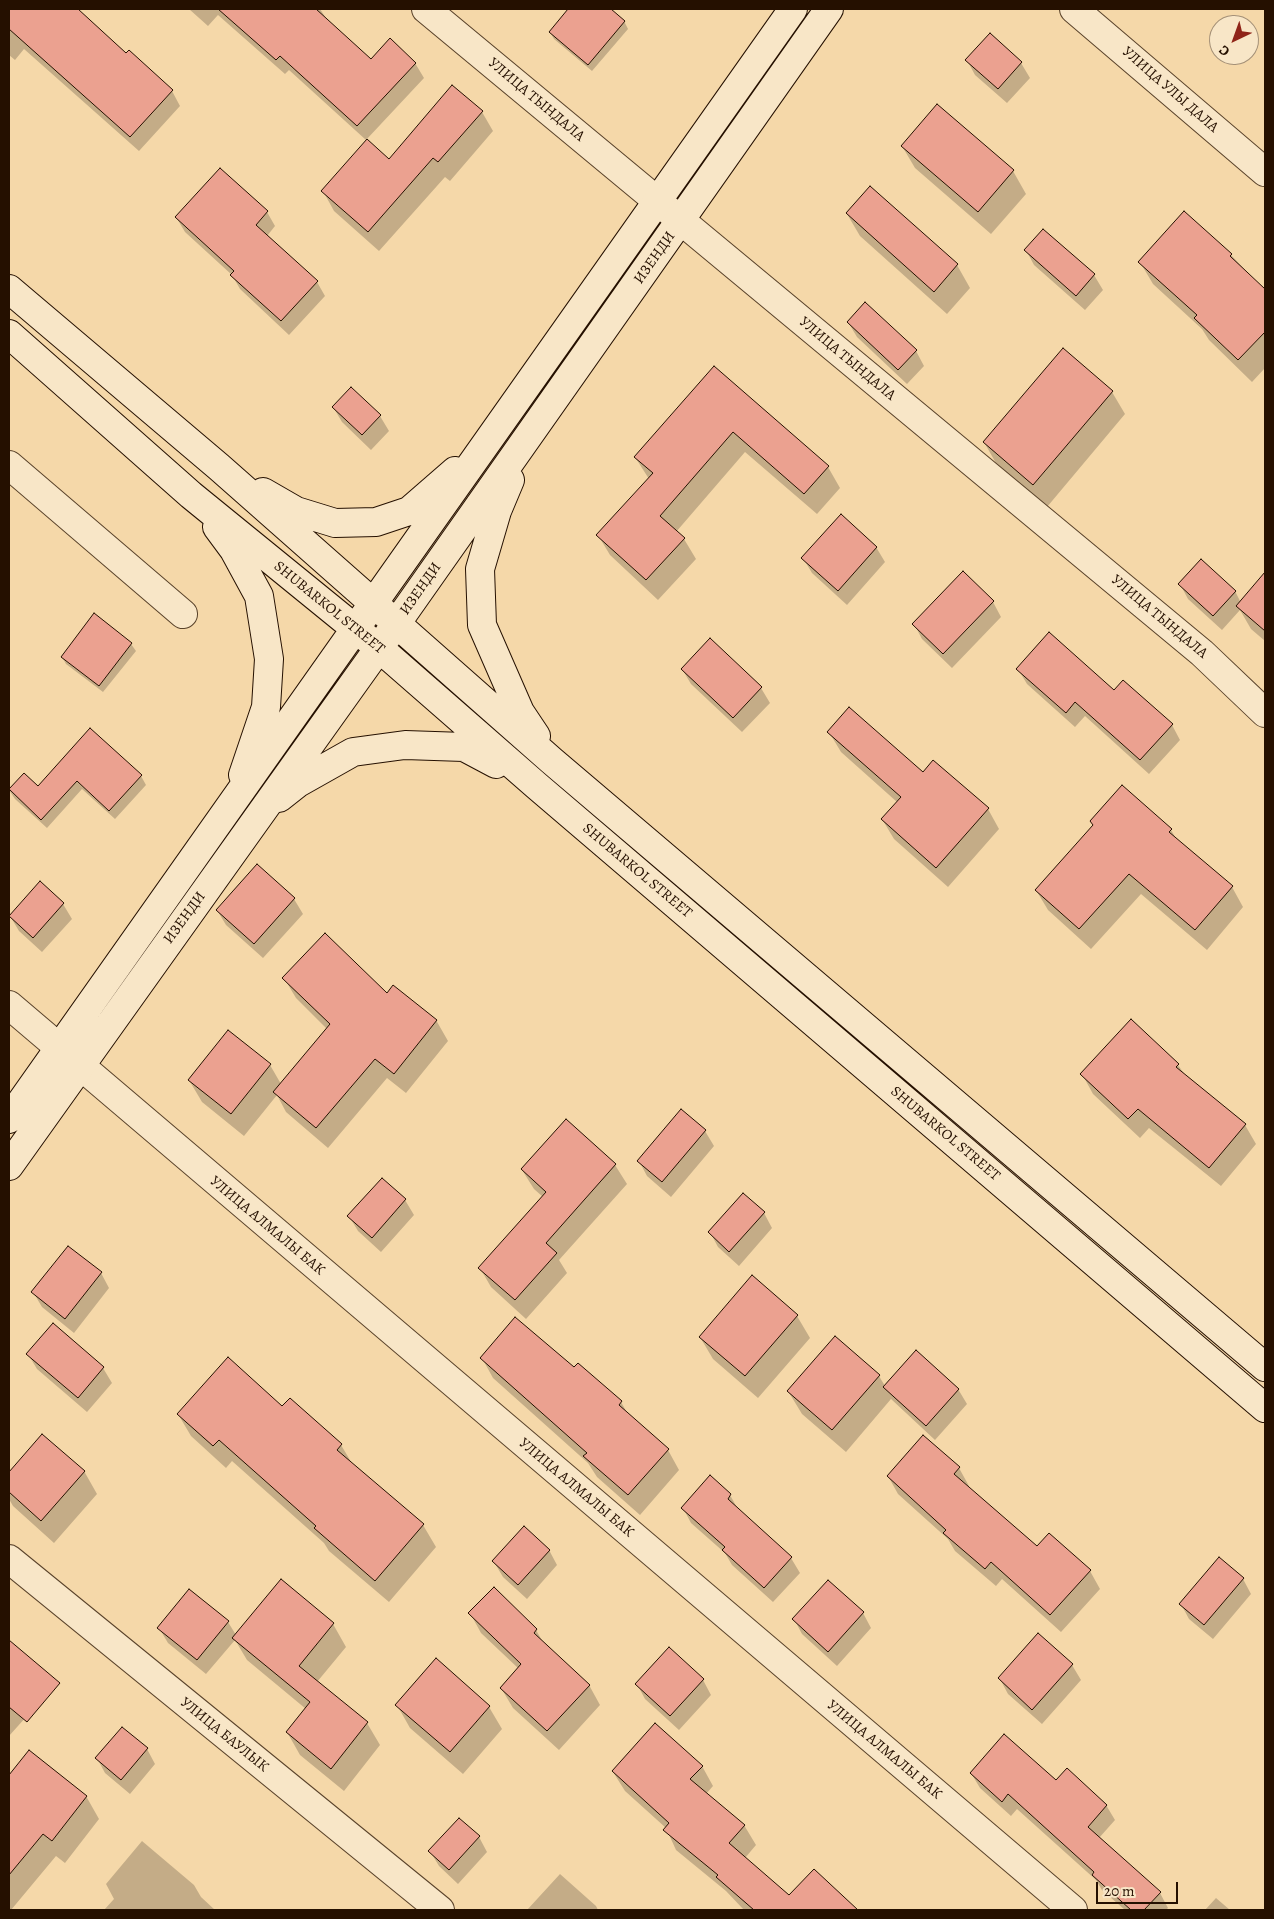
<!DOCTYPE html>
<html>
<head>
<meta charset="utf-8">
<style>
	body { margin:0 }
	#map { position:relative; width:1274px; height:1919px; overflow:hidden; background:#f5d8a9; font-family:Alegreya,serif }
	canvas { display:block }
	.frame { position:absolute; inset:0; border:10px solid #251000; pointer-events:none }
	.north { position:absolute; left:1209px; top:15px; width:50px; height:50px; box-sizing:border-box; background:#f8e6c7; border:1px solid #a49077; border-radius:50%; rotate:222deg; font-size:14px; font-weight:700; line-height:20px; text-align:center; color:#251000 }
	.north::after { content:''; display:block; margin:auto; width:18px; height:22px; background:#8f2418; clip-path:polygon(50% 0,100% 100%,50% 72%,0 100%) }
	.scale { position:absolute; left:1096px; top:1882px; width:82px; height:22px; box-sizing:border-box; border:2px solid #251000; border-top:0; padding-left:6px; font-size:15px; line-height:18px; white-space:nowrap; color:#251000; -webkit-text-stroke:4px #f8e6c7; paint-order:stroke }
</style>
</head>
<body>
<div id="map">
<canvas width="1274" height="1919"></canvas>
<div class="frame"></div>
<div class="north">С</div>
<div class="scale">20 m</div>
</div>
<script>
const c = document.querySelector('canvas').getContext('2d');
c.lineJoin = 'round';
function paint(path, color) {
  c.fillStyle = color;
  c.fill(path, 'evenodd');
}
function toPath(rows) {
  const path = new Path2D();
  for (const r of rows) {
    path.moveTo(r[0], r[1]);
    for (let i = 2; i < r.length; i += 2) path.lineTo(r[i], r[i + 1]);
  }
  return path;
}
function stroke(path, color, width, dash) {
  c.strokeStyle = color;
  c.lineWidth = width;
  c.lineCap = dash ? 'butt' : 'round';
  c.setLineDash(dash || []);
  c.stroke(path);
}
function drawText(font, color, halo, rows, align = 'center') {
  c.font = font + ' Alegreya,serif';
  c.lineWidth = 4.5;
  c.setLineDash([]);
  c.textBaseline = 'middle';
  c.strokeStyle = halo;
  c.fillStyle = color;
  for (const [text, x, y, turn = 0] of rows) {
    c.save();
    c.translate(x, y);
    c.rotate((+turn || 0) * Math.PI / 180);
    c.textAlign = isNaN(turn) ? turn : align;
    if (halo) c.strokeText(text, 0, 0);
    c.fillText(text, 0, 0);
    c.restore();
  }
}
const shadow = toPath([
	[9,9,76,9,126,55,172,91,180,106,139,151,24,49,15,60,9,55],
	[189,9,320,9,328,21,371,61,415,63,424,78,366,140,289,70,285,74,218,15,208,26],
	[570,9,609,9,624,21,628,29,592,71,554,39,550,32],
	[967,60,1021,63,1030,78,1007,103,975,75],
	[937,105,1013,171,1026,194,991,234,915,168,902,146],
	[482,112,493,131,450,181,445,177,379,251,334,211,323,191,389,160],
	[220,169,267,212,275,226,267,236,317,282,325,296,289,335,240,289,232,275,185,232,176,217],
	[871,188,957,265,970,288,947,314,860,236,847,214],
	[1026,250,1094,275,1103,290,1085,310,1034,265],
	[1231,255,1265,291,1265,368,1252,382,1209,340,1202,329,1153,284,1140,262],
	[848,322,916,351,924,366,907,384,857,337],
	[714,368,828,467,840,488,817,514,745,452,676,532,684,539,696,559,658,600,610,555,598,535,649,479,635,457],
	[351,388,380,416,389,431,371,450,342,422,333,407],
	[1112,392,1125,414,1047,507,997,465,984,442],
	[876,547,885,562,847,605,812,573,803,558],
	[1265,574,1265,641,1251,629,1240,610,1222,630,1188,599,1180,584,1235,591,1241,603],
	[993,602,1001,617,952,668,922,639,914,624],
	[131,644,136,651,103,692,66,664,62,657],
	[682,669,761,688,770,703,742,732,691,684],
	[1018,669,1114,692,1172,725,1180,740,1149,774,1085,716,1075,727,1027,684],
	[90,730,141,776,146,785,115,819,82,789,47,828,15,799,9,790,24,775,38,787],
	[829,732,923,773,988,809,999,829,948,887,894,839,882,819,897,802,841,752],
	[1171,830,1177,840,1232,887,1243,907,1207,950,1141,894,1091,949,1048,910,1036,890],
	[294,899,303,914,263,958,226,925,217,910],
	[63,904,72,919,42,952,19,931,10,916],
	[284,978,387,995,436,1020,448,1041,406,1093,387,1078,328,1148,286,1112,277,1095,244,1136,202,1102,189,1080,270,1065,281,1084,327,1029,296,998],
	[1131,1021,1178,1065,1185,1075,1245,1125,1256,1144,1221,1186,1149,1128,1140,1138,1093,1094,1082,1074],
	[681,1111,705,1131,714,1146,671,1197,647,1176,639,1161],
	[566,1121,615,1165,627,1184,559,1260,567,1273,526,1319,491,1287,480,1268,543,1197,534,1189,522,1170],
	[382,1179,405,1200,414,1215,381,1252,358,1231,349,1216],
	[764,1213,772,1228,739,1266,718,1247,710,1232],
	[101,1273,109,1288,74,1333,42,1307,33,1292],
	[797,1316,810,1338,758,1398,713,1359,700,1337],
	[53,1325,103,1368,112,1383,87,1412,37,1369,28,1354],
	[482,1358,574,1369,621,1402,629,1416,668,1450,679,1470,640,1515,597,1477,588,1463,493,1378],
	[879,1376,885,1386,958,1389,967,1404,935,1440,891,1399,846,1452,802,1414,788,1391],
	[282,1408,341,1445,353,1465,423,1525,436,1547,389,1602,329,1551,324,1543,232,1461,226,1468,191,1436,178,1414],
	[42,1435,84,1471,97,1494,54,1543,13,1506,9,1499,9,1473],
	[923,1437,959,1468,969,1486,968,1488,1037,1548,1090,1571,1100,1589,1061,1632,1002,1579,996,1586,955,1551,948,1539,898,1494,888,1476],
	[710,1477,730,1495,739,1511,791,1558,800,1573,773,1602,732,1565,725,1553,691,1523,683,1508],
	[549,1550,557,1565,527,1599,503,1577,494,1562],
	[1243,1579,1251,1594,1213,1639,1189,1619,1181,1604],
	[282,1580,333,1624,346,1647,317,1682,367,1723,380,1745,344,1791,300,1755,287,1732,306,1709,247,1660,235,1640,206,1674,168,1643,159,1628,190,1590,228,1622,236,1635],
	[470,1613,536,1630,544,1644,589,1685,600,1705,559,1750,513,1708,501,1688,519,1669,481,1633],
	[863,1613,871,1628,837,1666,802,1634,794,1619],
	[18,1649,53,1687,9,1736,9,1660],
	[1072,1665,1081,1680,1042,1724,1008,1694,1000,1679],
	[703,1680,711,1695,679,1730,645,1699,637,1684],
	[397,1705,489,1707,502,1729,463,1774,410,1728],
	[147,1749,155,1764,130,1794,105,1773,97,1758],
	[29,1751,86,1796,99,1819,65,1863,56,1856,11,1910,9,1910,9,1777],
	[702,1766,713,1786,706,1794,744,1825,756,1845,745,1858,789,1897,814,1870,856,1910,744,1910,726,1891,676,1850,666,1828,625,1791,613,1772],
	[971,1773,1056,1782,1106,1805,1115,1820,1099,1838,1160,1893,1168,1908,1166,1910,1125,1910,1102,1890,1096,1880,1017,1809,1011,1816,980,1788],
	[479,1837,487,1852,458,1884,439,1866,430,1851],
	[142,1841,194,1885,201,1897,215,1910,104,1910,114,1899,106,1884],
	[560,1874,596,1906,598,1910,527,1910],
	[1216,1898,1230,1910,1205,1910]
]);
const building = toPath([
	[9,9,78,9,126,53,129,50,173,90,130,137,9,29,9,9],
	[218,9,316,9,371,59,390,38,416,63,357,126,280,56,276,60,218,9],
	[568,9,611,9,625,21,588,65,549,32,568,9],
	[990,33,1022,62,998,89,965,60,990,33],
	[452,85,483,111,438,162,433,158,368,232,321,191,367,139,389,159,452,85],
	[937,104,1014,170,978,212,901,146,937,104],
	[220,168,268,211,256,225,318,281,281,321,230,275,234,271,175,217,220,168],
	[870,186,958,264,934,292,846,213,870,186],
	[1184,211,1232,254,1230,256,1265,289,1265,332,1238,360,1194,318,1197,315,1138,262,1184,211],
	[1043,229,1095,274,1076,296,1024,250,1043,229],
	[865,302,917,350,898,370,847,322,865,302],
	[1063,348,1113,391,1033,485,983,442,1063,348],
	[714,366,829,466,804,494,733,432,660,516,685,538,646,580,596,535,653,473,634,457,714,366],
	[351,387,381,415,362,435,332,407,351,387],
	[841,514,877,547,838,591,801,558,841,514],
	[1201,559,1236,591,1213,616,1178,584,1201,559],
	[963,571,994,601,943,654,912,624,963,571],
	[1265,572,1265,631,1236,606,1265,572],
	[94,613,132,643,99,686,61,657,94,613],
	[1049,632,1114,690,1123,680,1173,724,1140,760,1075,702,1066,713,1016,669,1049,632],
	[710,638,762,687,733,718,681,669,710,638],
	[849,707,923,772,933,760,989,808,936,868,881,819,901,797,827,732,849,707],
	[90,728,142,775,109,811,77,781,41,820,9,789,24,773,38,786,90,728],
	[1122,785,1172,829,1169,832,1233,886,1195,930,1129,874,1079,929,1035,890,1093,825,1090,821,1122,785],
	[257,864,295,898,254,944,216,910,257,864],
	[40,881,64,903,33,938,9,916,40,881],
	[325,933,387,993,393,985,437,1020,394,1074,375,1059,316,1128,273,1092,330,1024,282,978,325,933],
	[1131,1019,1179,1064,1176,1067,1246,1124,1209,1168,1138,1109,1128,1119,1080,1074,1131,1019],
	[228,1030,271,1064,231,1114,188,1080,228,1030],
	[681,1109,706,1130,662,1182,637,1161,681,1109],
	[566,1119,616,1164,546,1243,557,1253,515,1300,478,1268,546,1192,521,1169,566,1119],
	[382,1178,406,1199,372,1238,347,1216,382,1178],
	[743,1193,765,1212,729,1252,708,1232,743,1193],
	[68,1246,102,1272,65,1319,31,1292,68,1246],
	[752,1275,798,1315,745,1376,699,1337,752,1275],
	[515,1317,574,1367,578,1363,622,1401,619,1405,669,1449,628,1495,583,1456,587,1453,480,1358,515,1317],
	[53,1323,104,1367,78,1398,26,1354,53,1323],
	[835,1336,880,1375,832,1430,787,1391,835,1336],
	[916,1350,959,1389,926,1426,883,1387,916,1350],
	[228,1357,282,1406,290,1398,342,1444,337,1450,424,1524,375,1581,314,1528,316,1526,219,1440,213,1446,177,1414,228,1357],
	[42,1434,85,1471,41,1521,9,1492,9,1472,42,1434],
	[923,1435,960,1467,954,1474,1037,1546,1049,1533,1091,1570,1050,1615,991,1562,985,1569,943,1533,946,1530,887,1476,923,1435],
	[710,1475,731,1494,728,1499,792,1557,764,1588,722,1550,725,1547,681,1508,710,1475],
	[524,1526,550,1550,518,1585,492,1561,524,1526],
	[1219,1557,1244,1578,1204,1625,1179,1604,1219,1557],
	[281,1579,334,1623,299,1666,368,1722,331,1769,286,1732,310,1702,232,1638,281,1579],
	[828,1580,864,1612,828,1652,792,1619,828,1580],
	[494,1587,537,1629,534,1633,590,1685,547,1731,500,1688,521,1664,468,1613,494,1587],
	[189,1589,229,1621,197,1660,157,1628,189,1589],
	[1038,1633,1073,1664,1032,1710,998,1678,1038,1633],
	[9,1640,60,1683,27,1722,9,1707,9,1640],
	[669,1647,704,1679,670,1716,635,1684,669,1647],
	[436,1658,490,1706,450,1752,395,1705,436,1658],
	[655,1723,703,1766,690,1779,745,1825,729,1843,789,1895,814,1869,858,1910,754,1910,716,1877,718,1875,663,1830,669,1823,612,1771,655,1723],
	[122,1727,148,1748,121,1780,95,1758,122,1727],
	[1004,1734,1056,1780,1067,1768,1107,1805,1088,1827,1161,1892,1144,1910,1131,1910,1092,1875,1094,1872,1008,1794,1002,1802,970,1773,1004,1734],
	[29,1750,87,1796,52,1841,43,1834,9,1875,9,1775,29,1750],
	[459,1818,480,1836,449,1870,428,1851,459,1818]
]);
const street = toPath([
	[426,9,1202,653,1265,713],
	[1074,9,1265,172],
	[9,465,183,614],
	[9,1005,1073,1910],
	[9,1559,440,1910]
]);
const secondary = toPath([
	[9,289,219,467,552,761,1265,1367],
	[9,334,191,495,379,648,537,786,1265,1408],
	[510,480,497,511,480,569,482,625,520,712,536,736],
	[263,492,296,511,335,523,376,522,409,511,455,471],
	[217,527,234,550,259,596,269,659,266,707,243,775],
	[279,798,298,783,353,752,405,745,464,747,496,764],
	[9,1119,793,9],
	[9,1166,396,624,829,9]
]);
const streetNames = [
	["УЛИЦА УЛЫ ДАЛА",1170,90,41],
	["УЛИЦА ТЫНДАЛА",536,100,40],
	["ИЗЕНДИ",655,258,-55],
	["УЛИЦА ТЫНДАЛА",847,359,40],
	["ИЗЕНДИ",421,589,-55],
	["SHUBARKOL STREET",329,608,39],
	["УЛИЦА ТЫНДАЛА",1159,617,40],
	["SHUBARKOL STREET",637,871,40],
	["ИЗЕНДИ",185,918,-54],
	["SHUBARKOL STREET",945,1134,40],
	["УЛИЦА АЛМАЛЫ БАК",267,1226,40],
	["УЛИЦА АЛМАЛЫ БАК",576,1488,40],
	["УЛИЦА БАУЛЫК",224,1735,39],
	["УЛИЦА АЛМАЛЫ БАК",884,1750,40]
];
paint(shadow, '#0003');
paint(building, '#eba190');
stroke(building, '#251000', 1);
stroke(street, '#59422a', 30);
stroke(secondary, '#251000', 30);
stroke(street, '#f8e6c7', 28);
stroke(secondary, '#f8e6c7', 28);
drawText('15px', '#251000', '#f8e6c7', streetNames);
</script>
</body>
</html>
